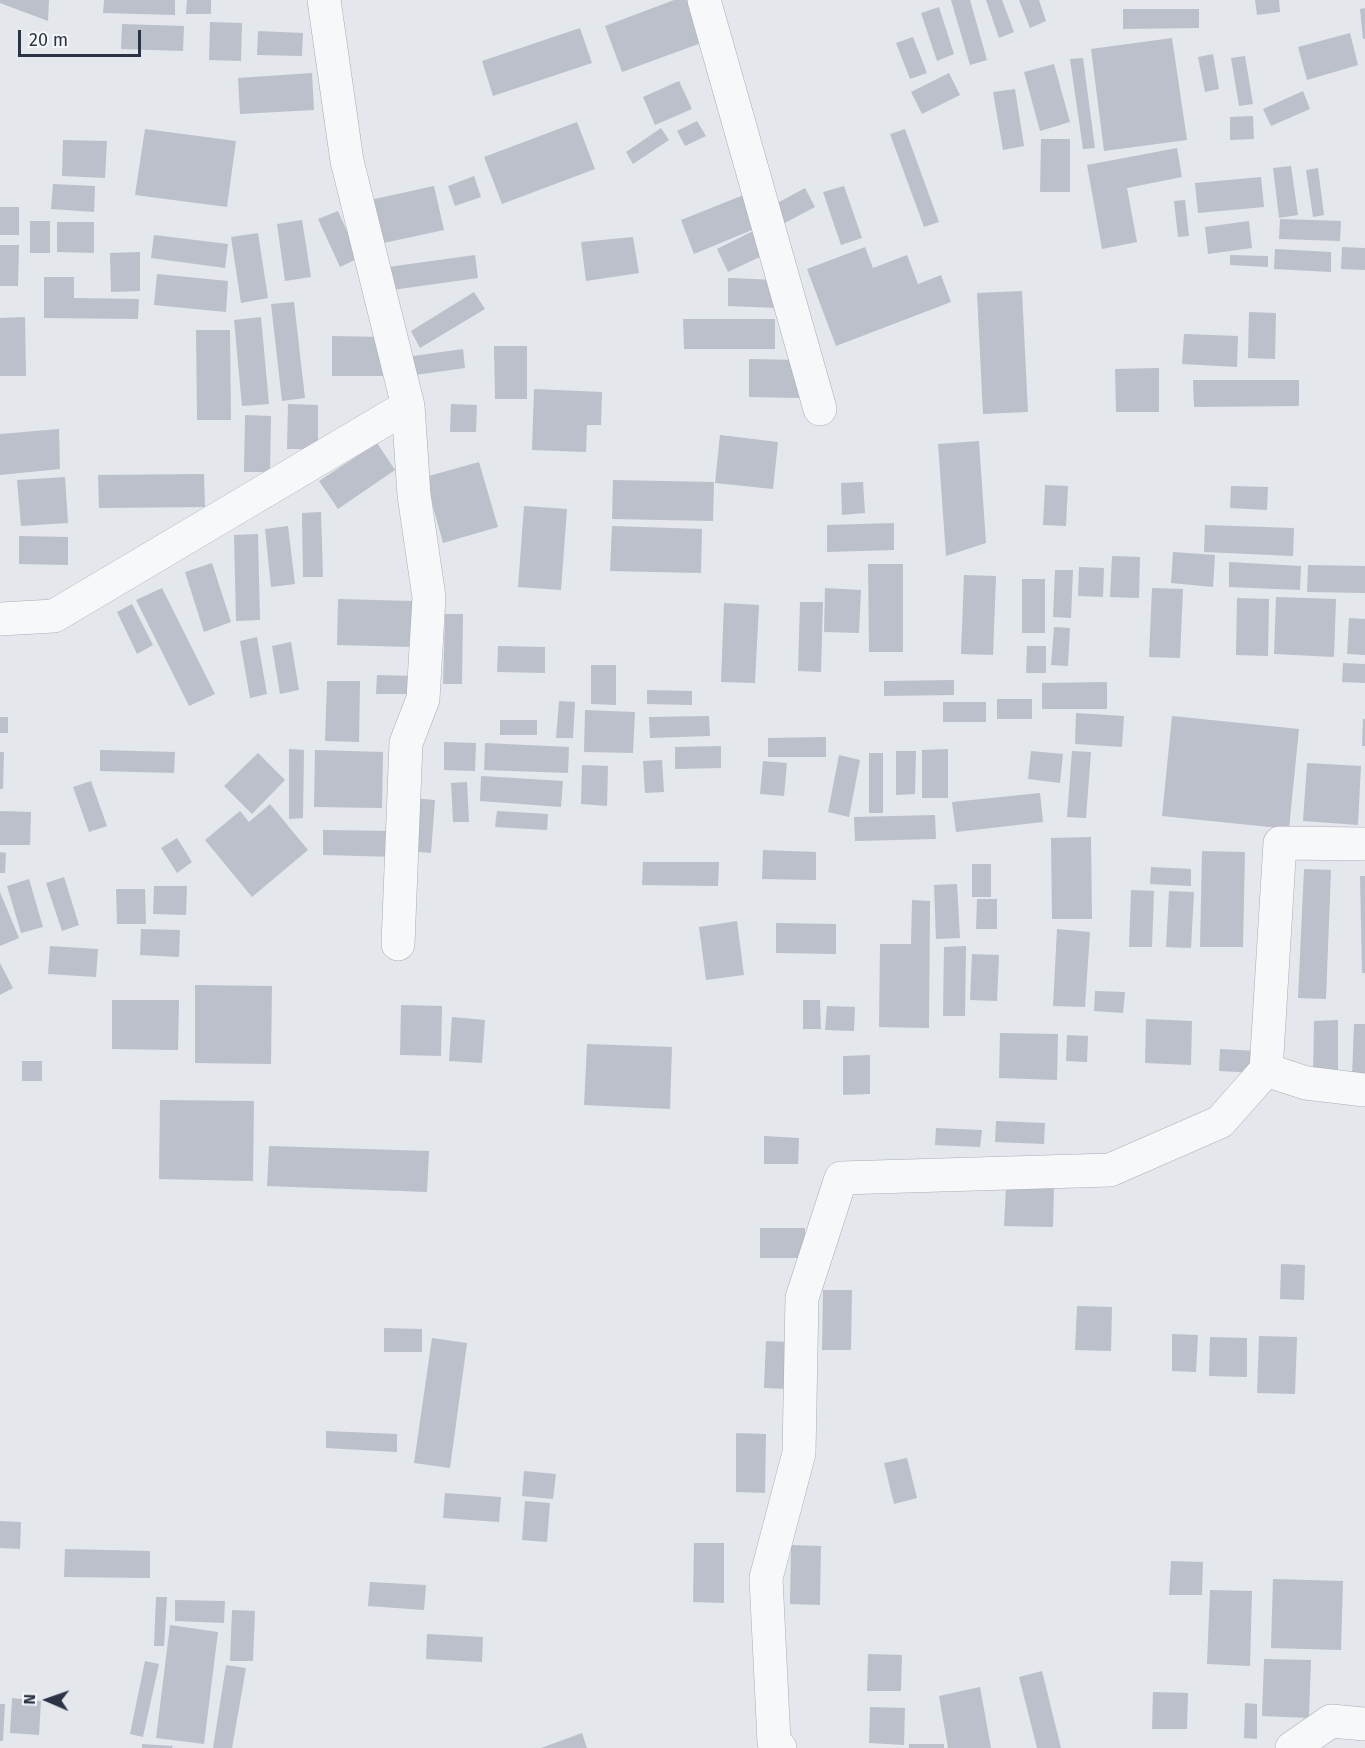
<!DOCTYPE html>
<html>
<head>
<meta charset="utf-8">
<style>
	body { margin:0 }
	#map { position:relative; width:1365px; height:1748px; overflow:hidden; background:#e4e7ec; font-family:"Fira Sans",sans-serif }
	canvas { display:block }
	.north { position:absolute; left:18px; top:1670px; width:60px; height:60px; -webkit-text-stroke:4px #f4f6f9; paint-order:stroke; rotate:272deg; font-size:16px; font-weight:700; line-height:24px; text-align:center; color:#2b3445 }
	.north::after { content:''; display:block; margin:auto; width:21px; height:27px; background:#2b3445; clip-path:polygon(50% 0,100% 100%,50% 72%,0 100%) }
	.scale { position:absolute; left:18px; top:30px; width:123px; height:27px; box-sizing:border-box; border:3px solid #2b3445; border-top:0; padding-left:8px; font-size:18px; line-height:21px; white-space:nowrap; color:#2b3445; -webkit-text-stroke:4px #f4f6f9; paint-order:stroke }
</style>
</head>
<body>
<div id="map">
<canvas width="1365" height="1748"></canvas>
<div class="north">N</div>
<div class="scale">20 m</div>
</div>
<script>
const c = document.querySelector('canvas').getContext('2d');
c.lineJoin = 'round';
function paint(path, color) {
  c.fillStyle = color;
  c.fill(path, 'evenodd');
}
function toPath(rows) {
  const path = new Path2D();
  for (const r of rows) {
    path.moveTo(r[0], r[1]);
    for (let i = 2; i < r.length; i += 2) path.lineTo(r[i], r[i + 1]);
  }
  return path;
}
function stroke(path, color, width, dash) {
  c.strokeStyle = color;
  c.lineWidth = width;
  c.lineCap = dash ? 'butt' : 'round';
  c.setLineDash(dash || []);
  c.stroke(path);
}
const building = toPath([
	[0,0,49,0,48,21,0,3],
	[104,0,175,0,175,15,103,13],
	[187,0,211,0,211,14,186,14],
	[674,0,701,0,715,38,622,72,605,26],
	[951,0,970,0,987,60,970,65],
	[986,0,1002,0,1014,32,999,38],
	[1019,0,1039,0,1046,21,1030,28],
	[1255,0,1279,0,1280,12,1257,15],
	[939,7,954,54,937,61,921,13],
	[1365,8,1365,39,1363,39,1360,9],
	[1123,9,1199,9,1199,28,1123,29],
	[210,22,242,23,241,61,209,60],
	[122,24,184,26,183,51,121,49],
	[580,28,592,63,493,96,482,61],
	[258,31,303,33,302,56,257,55],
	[1350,33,1358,65,1307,80,1298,47],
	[913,37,927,73,910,79,896,43],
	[1172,38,1187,140,1104,151,1091,49],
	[1213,54,1219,89,1205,92,1198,57],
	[1245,56,1253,104,1239,106,1231,58],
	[1083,58,1095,148,1083,149,1070,59],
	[1054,64,1070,122,1040,131,1024,72],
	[312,73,314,110,240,114,238,78],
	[949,73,960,95,922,114,911,92],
	[679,81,692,109,655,125,643,97],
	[1015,89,1024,146,1003,150,993,92],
	[1303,91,1310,109,1271,126,1263,109],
	[1253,116,1254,139,1230,140,1230,117],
	[697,121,706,136,685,146,677,131],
	[577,122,595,169,502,204,484,157],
	[661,128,669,140,633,164,626,152],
	[145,129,236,141,227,207,135,195],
	[905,129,939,222,924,227,890,134],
	[1041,139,1070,139,1070,192,1040,192],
	[63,140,107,141,105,178,62,176],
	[1177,148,1182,177,1127,188,1137,242,1102,249,1087,165],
	[1291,166,1298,215,1279,218,1273,168],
	[1318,168,1324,215,1313,217,1306,170],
	[474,176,481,197,455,206,448,186],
	[1261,177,1264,207,1198,213,1195,183],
	[53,184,95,186,94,212,51,209],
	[434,186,444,230,379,244,370,200],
	[844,186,862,238,841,245,823,192],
	[805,188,815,207,781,225,770,207],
	[746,194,759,227,694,254,681,220],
	[1185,200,1189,236,1178,237,1174,201],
	[0,207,19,207,19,235,0,235],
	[338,211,359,258,340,267,318,219],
	[1280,219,1341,221,1340,241,1279,239],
	[302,220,311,277,285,281,277,224],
	[30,221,50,221,50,253,30,253],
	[1249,221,1252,248,1208,254,1205,227],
	[57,222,94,222,94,253,57,252],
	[755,230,766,254,728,272,717,249],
	[258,233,268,298,241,303,231,237],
	[154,235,228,244,225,268,151,258],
	[633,237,639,273,586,281,581,242],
	[0,245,19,245,18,286,0,286],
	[865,247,873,268,907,255,918,284,941,275,951,302,836,346,807,269],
	[1342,247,1365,248,1365,270,1341,269],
	[1275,249,1331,252,1331,272,1274,269],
	[140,252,140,291,111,292,110,253],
	[475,255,478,278,392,290,388,267],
	[1230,255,1268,256,1268,267,1230,265],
	[157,274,228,281,226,312,154,305],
	[44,277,74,277,74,298,139,299,138,319,44,318],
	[728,278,779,280,778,308,728,306],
	[1022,291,1028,412,983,414,977,293],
	[474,292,485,309,420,348,411,331],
	[294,302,305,398,282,401,271,304],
	[1249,312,1276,313,1275,359,1248,358],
	[25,317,26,376,0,376,0,318],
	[261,317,269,404,242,406,234,320],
	[683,319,775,319,775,349,684,349],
	[196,330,230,330,231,420,197,420],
	[1184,334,1238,336,1237,367,1182,364],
	[332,336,385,337,385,376,332,376],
	[494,346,527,346,527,399,495,399],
	[463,349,465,368,415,375,413,356],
	[749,359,800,360,800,398,749,397],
	[1159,368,1159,412,1116,412,1115,369],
	[1193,380,1299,380,1299,406,1194,407],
	[534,389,602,392,601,425,587,425,586,452,532,450],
	[288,404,318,405,318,449,287,449],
	[451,404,477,405,476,432,450,432],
	[245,415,271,416,270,472,244,472],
	[59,429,60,469,0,475,0,434],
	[720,435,778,442,773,489,715,483],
	[979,441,986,543,946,556,938,444],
	[377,443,395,470,338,509,319,481],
	[479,462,498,527,443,543,425,477],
	[204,474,205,507,99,508,98,475],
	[65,477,68,523,21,526,17,480],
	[613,480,714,482,713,521,612,519],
	[863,482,865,513,842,515,841,483],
	[1045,485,1068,486,1066,526,1043,525],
	[1231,486,1268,487,1267,510,1230,508],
	[524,506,567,509,561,590,518,587],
	[321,512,323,577,303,577,302,513],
	[894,523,894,550,827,552,827,525],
	[1205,525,1294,528,1293,556,1204,552],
	[288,526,295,584,271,587,265,529],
	[612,526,702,529,701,573,610,571],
	[258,534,260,620,236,621,234,535],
	[19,536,68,537,68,565,19,564],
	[1173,552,1215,555,1213,587,1171,583],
	[1112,556,1140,557,1139,598,1110,597],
	[1229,562,1301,566,1300,590,1229,587],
	[212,563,231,622,204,632,185,572],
	[868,564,903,564,903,652,869,652],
	[1308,565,1365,566,1365,593,1307,592],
	[1079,567,1104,568,1103,597,1078,596],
	[1055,570,1073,570,1071,618,1053,617],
	[964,575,996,576,993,655,961,654],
	[1022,579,1045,579,1045,633,1022,633],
	[162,588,215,694,189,706,136,600],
	[825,588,861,590,859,633,824,632],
	[1152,588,1183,589,1180,658,1149,657],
	[1276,597,1336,599,1334,657,1274,654],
	[1237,598,1269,599,1268,656,1236,655],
	[338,599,413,601,411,647,337,645],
	[800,602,823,602,821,672,798,671],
	[724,603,759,605,755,683,721,682],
	[132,604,153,645,137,654,117,612],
	[445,614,463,614,462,684,443,684],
	[1349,618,1365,619,1365,655,1347,654],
	[1054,627,1070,628,1068,666,1051,665],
	[257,637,267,694,250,698,240,641],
	[291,642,299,690,280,694,272,646],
	[498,646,545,647,545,673,497,672],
	[1027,646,1046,646,1046,673,1026,673],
	[1343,663,1365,664,1365,683,1342,682],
	[591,665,616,665,616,705,591,704],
	[377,675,416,676,416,694,376,694],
	[954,680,954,695,884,696,884,681],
	[327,681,360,681,359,742,325,741],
	[1107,682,1107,709,1042,709,1042,683],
	[647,690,692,691,692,705,647,704],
	[997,699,1032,699,1032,719,997,719],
	[559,701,575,702,573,738,556,738],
	[943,702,986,702,986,722,943,722],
	[585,710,635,712,633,753,584,752],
	[1076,713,1124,716,1122,747,1075,744],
	[709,716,710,736,650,738,649,717],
	[1172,716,1299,729,1289,829,1162,816],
	[0,717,8,717,8,733,0,733],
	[1363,719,1365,719,1365,746,1362,746],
	[500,720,537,720,537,735,500,735],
	[826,737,826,757,768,757,768,738],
	[444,742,476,743,475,771,444,770],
	[485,743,569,747,568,773,484,770],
	[721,746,721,768,675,769,675,747],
	[289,749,304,750,303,818,289,819],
	[948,749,948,798,922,798,922,750],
	[100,750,175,752,174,773,100,771],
	[315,750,383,752,382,808,314,807],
	[896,751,916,751,915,794,896,795],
	[1031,751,1063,754,1060,783,1028,779],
	[1072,751,1091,752,1086,818,1067,817],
	[0,752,4,752,3,789,0,789],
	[258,753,285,780,252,814,224,786],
	[869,753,883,753,883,813,869,813],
	[839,755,860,760,849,817,828,812],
	[662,760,664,792,645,793,643,761],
	[763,761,787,763,784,796,760,794],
	[1307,763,1361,766,1358,825,1303,821],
	[582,765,608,766,607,806,581,804],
	[481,776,563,781,561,807,480,801],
	[91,781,107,826,89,832,73,787],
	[467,782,469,822,453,822,451,783],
	[1040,793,1043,822,956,832,952,802],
	[413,798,435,800,431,853,409,851],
	[270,804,308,850,252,897,205,840,240,811,249,822],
	[0,811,31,812,30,845,0,845],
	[497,811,548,814,547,830,495,827],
	[935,815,936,839,855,841,854,817],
	[323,830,395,831,395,857,323,855],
	[1091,837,1092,919,1052,919,1051,838],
	[177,838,192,862,177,873,161,848],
	[763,850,816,852,816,880,762,879],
	[1202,851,1245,852,1243,947,1200,947],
	[0,852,6,853,5,873,0,873],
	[643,862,719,862,718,886,642,885],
	[972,864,991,864,991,897,972,897],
	[1151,867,1191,869,1191,886,1150,884],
	[1304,869,1331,870,1326,999,1298,998],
	[1360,876,1365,876,1365,973,1362,973],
	[64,877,79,925,62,931,46,883],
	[29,879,43,927,21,933,7,886],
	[957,884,960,938,936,939,934,885],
	[154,886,187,886,186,915,153,914],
	[116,889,145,889,146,924,117,924],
	[1131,890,1154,891,1152,947,1129,947],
	[1169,891,1194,892,1191,948,1166,947],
	[0,892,19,938,0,946],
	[977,899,997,899,997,929,976,929],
	[912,900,930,901,929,1028,879,1027,880,944,911,944],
	[737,921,744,975,706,980,699,927],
	[776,923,836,924,836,954,776,953],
	[141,929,180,930,179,957,140,955],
	[1057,929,1090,932,1085,1007,1053,1006],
	[50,946,98,949,96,977,48,974],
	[966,946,965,1016,943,1016,944,947],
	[972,954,999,955,997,1001,970,1000],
	[0,963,13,988,0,995],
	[195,985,272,986,271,1064,195,1063],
	[1095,991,1125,992,1123,1013,1094,1011],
	[112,1000,179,1000,178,1050,112,1049],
	[803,1000,820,1000,821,1029,803,1029],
	[401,1005,442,1006,441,1056,400,1055],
	[827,1006,855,1007,854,1031,825,1030],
	[452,1017,485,1020,482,1063,449,1061],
	[1146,1019,1192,1021,1191,1065,1145,1063],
	[1338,1020,1338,1080,1313,1080,1314,1021],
	[1354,1024,1365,1024,1365,1077,1352,1077],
	[1000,1033,1058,1034,1057,1080,999,1078],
	[1067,1035,1088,1036,1087,1062,1066,1061],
	[587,1044,672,1047,670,1109,584,1105],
	[1220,1049,1258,1051,1257,1073,1219,1071],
	[870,1055,870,1094,843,1095,843,1056],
	[22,1061,42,1061,42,1081,22,1081],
	[160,1100,254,1101,253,1181,159,1179],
	[996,1121,1045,1123,1044,1144,995,1142],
	[936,1128,982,1130,980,1147,935,1145],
	[764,1136,799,1138,798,1164,764,1164],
	[269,1146,429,1151,427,1192,267,1186],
	[1006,1186,1054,1187,1053,1227,1004,1226],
	[760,1228,805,1228,805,1258,760,1258],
	[1281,1264,1305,1265,1304,1300,1280,1299],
	[823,1290,852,1290,851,1350,822,1350],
	[1077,1306,1112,1307,1111,1351,1075,1350],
	[384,1328,422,1329,422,1352,384,1352],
	[1172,1334,1198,1335,1196,1372,1172,1371],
	[1259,1336,1297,1337,1295,1394,1257,1393],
	[1210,1337,1247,1338,1247,1377,1209,1376],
	[432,1338,467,1343,450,1468,414,1463],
	[766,1341,789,1342,788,1389,764,1388],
	[326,1431,397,1434,397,1452,326,1448],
	[736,1433,766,1434,765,1493,736,1492],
	[907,1458,917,1498,894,1504,884,1463],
	[524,1471,556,1474,553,1499,522,1496],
	[445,1493,501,1497,499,1522,443,1518],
	[525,1501,550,1503,547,1542,522,1540],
	[0,1521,21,1522,20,1549,0,1548],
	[694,1543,724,1543,724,1603,693,1602],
	[791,1545,821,1546,820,1605,790,1604],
	[65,1549,150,1551,150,1578,64,1577],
	[1171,1561,1203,1562,1202,1595,1169,1595],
	[1273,1579,1343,1581,1341,1650,1271,1648],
	[370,1582,426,1585,424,1610,368,1606],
	[1210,1590,1252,1591,1250,1666,1207,1664],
	[156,1597,167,1597,164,1646,154,1646],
	[175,1600,225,1601,224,1623,175,1621],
	[232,1610,255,1611,253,1661,230,1661],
	[170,1625,218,1632,204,1744,156,1738],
	[427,1634,483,1637,482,1662,426,1659],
	[868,1654,902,1655,901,1691,867,1691],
	[1264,1659,1311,1660,1309,1718,1262,1716],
	[145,1661,159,1664,143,1737,130,1734],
	[226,1665,246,1668,232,1748,213,1748],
	[1042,1671,1061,1748,1037,1748,1019,1677],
	[980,1687,991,1748,948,1748,939,1696],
	[1153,1692,1188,1693,1187,1729,1152,1729],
	[12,1698,41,1701,39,1735,10,1733],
	[1245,1703,1257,1704,1257,1739,1244,1738],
	[0,1704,5,1704,3,1741,0,1741],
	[870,1707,905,1708,904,1745,869,1743],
	[582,1733,587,1748,541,1748],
	[142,1744,173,1746,172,1748,142,1748],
	[909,1744,944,1744,944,1748,909,1748]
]);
const minor = toPath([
	[324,0,347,161,408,406,414,495,429,597,423,699,406,743,398,944],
	[704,0,820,409],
	[0,619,54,616,408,406],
	[1266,1070,1306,1083,1365,1090],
	[780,1748,774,1742,766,1578,799,1453,802,1298,841,1178,1110,1170,1220,1122,1266,1070,1280,843,1365,844],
	[1292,1748,1331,1721,1365,1724]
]);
paint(building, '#bbc0ca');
stroke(minor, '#a9aeb7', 34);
stroke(minor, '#f7f8fa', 33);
</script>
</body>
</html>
